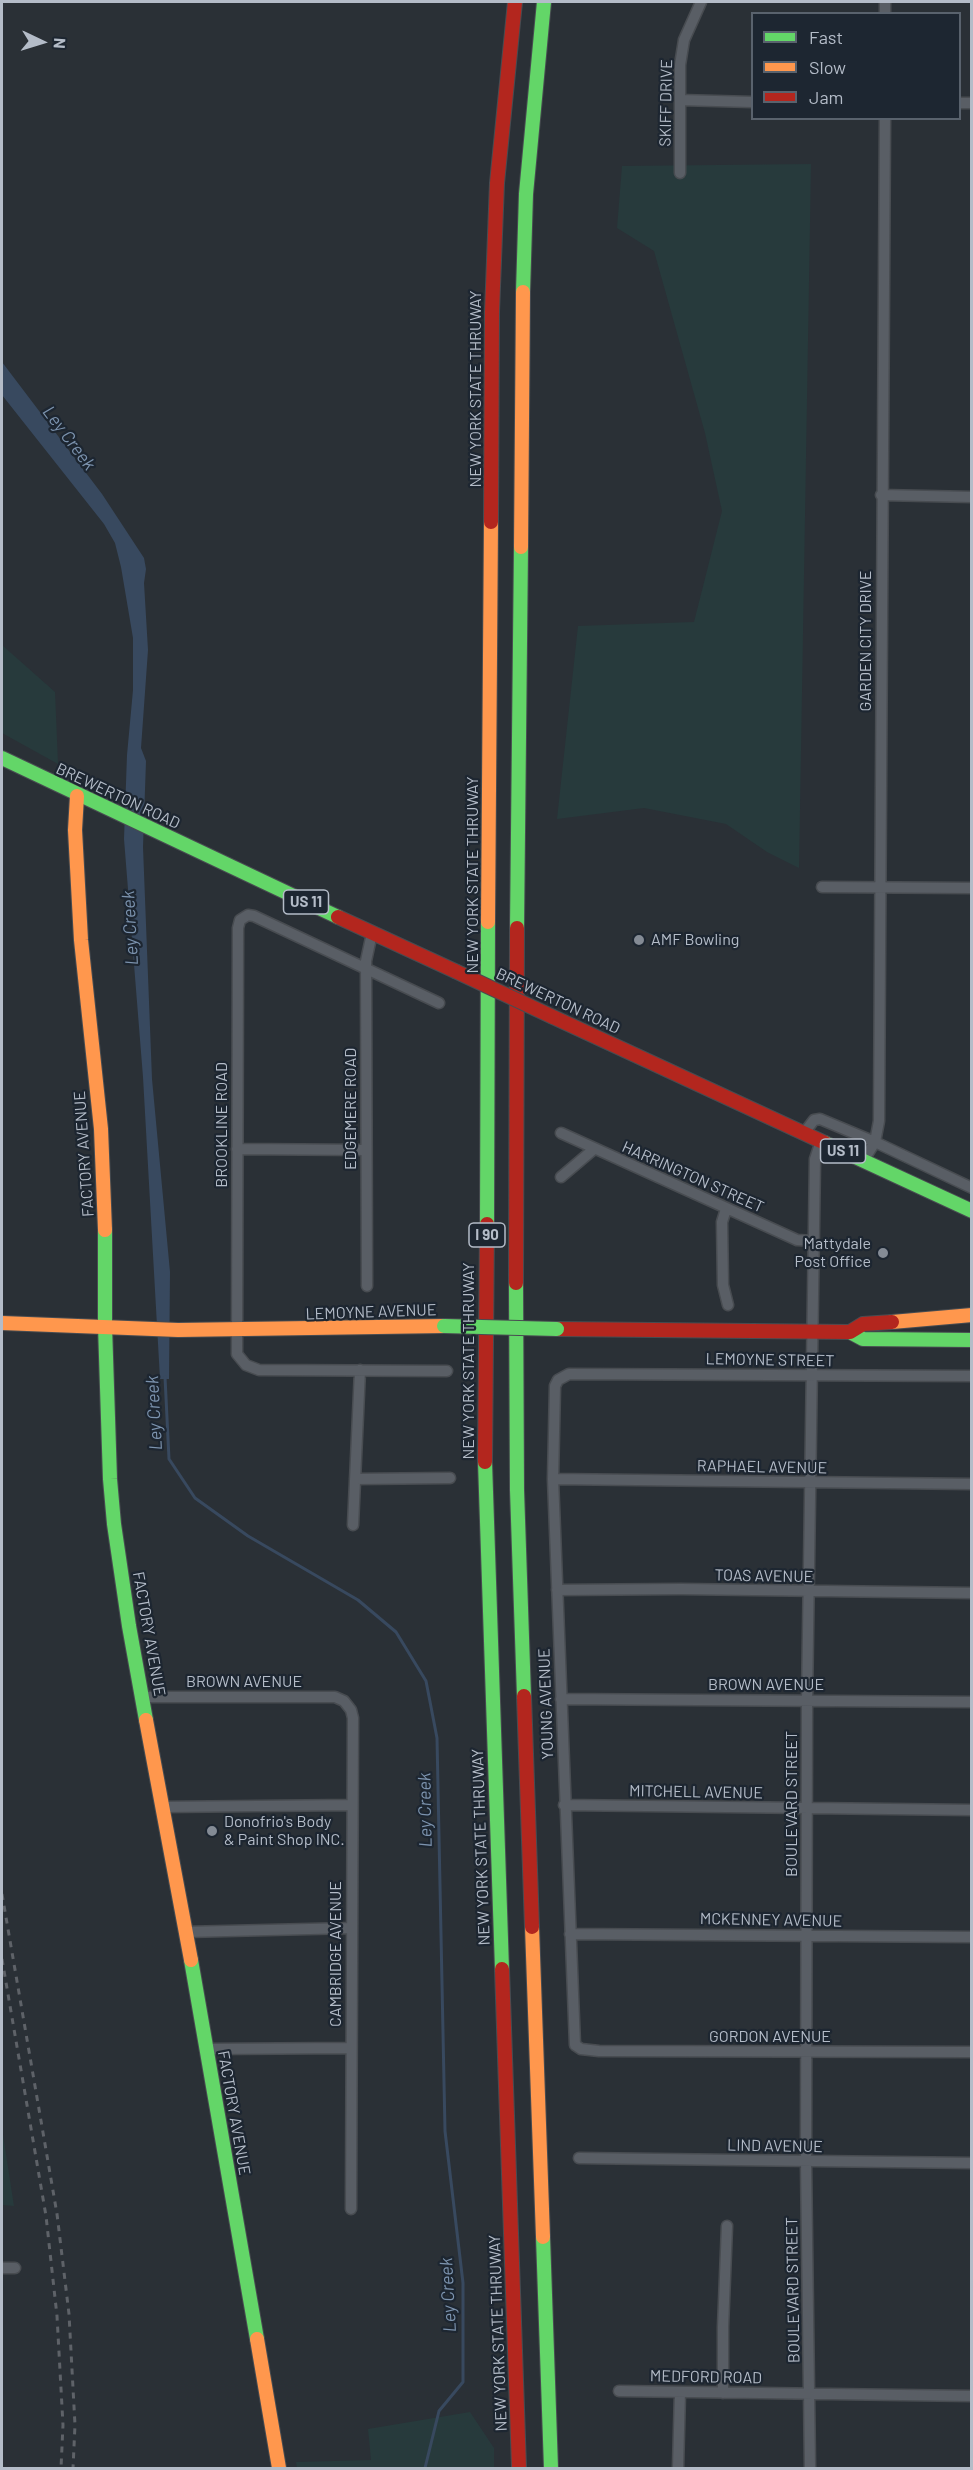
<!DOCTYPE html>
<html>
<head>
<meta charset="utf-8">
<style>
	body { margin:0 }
	#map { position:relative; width:973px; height:2470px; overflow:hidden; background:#2a3036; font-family:Barlow,sans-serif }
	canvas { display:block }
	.frame { position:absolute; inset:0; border:3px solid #b4bcc8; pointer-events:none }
	.legend { position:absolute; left:751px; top:12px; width:210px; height:108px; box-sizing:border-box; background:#1d2631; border:2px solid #59626d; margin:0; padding:8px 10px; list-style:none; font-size:18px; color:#b4bcc8 }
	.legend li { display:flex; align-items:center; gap:12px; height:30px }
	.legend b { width:30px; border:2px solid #59626d }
	.north { position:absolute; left:12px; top:12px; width:60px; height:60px; -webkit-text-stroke:4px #1d2631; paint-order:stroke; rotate:94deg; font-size:16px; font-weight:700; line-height:24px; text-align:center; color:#b4bcc8 }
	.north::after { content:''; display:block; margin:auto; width:21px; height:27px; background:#b4bcc8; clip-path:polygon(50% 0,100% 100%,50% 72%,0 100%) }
</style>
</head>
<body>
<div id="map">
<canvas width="973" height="2470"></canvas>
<div class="frame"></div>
<ul class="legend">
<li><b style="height:8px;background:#63d668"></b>Fast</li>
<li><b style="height:8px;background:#ff974d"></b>Slow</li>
<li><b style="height:8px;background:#b3261e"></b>Jam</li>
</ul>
<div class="north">N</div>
</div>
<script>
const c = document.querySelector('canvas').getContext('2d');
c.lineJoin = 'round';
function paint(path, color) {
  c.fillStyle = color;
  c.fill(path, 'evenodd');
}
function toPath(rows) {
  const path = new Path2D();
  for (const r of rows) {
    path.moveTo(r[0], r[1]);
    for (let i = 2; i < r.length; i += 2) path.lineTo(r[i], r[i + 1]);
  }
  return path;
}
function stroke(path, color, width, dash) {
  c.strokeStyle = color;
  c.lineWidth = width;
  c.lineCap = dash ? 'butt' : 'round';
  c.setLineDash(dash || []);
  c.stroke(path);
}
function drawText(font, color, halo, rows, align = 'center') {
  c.font = font + ' Barlow,sans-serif';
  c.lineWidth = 4.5;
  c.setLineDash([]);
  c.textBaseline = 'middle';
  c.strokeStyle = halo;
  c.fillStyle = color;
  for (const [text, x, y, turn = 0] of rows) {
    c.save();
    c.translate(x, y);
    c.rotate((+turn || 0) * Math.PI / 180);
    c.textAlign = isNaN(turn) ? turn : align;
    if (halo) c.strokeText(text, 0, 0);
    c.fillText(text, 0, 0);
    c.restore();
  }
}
const green = toPath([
	[811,164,799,868,767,852,726,824,644,808,557,819,578,626,694,622,722,511,705,433,654,251,617,228,622,166],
	[2,645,55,692,58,764,2,733],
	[2,2128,14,2206,2,2205],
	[470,2412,494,2448,494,2468,297,2468,296,2462,371,2460,368,2429]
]);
const water = toPath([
	[2,362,102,494,144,558,146,569,144,583,148,650,141,748,146,761,143,847,152,1079,170,1272,169,1379,160,1379,143,1077,124,839,127,755,133,690,133,638,121,567,115,543,104,524,2,395]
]);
const stream = toPath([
	[165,1377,169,1459,195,1498,248,1536,358,1600,396,1632,426,1681,437,1738,445,2131,463,2283,463,2382,439,2411,425,2468]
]);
const street = toPath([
	[885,2,885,14],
	[680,100,752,102],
	[960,103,972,103],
	[680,173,680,65,684,40,701,2],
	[881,495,972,497],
	[822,887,972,888],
	[439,1003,254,916,248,915,240,920,238,928,237,1354,246,1365,259,1370,447,1371],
	[561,1133,797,1240,814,1241],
	[804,1133,814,1120,820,1119,875,1142,972,1188],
	[237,1149,366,1150],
	[863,1161,875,1142,879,1121,885,118],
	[561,1177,594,1149],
	[726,1209,722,1222,723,1285,728,1305],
	[367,1286,366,961,372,933],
	[972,1376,569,1374,558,1380,555,1386,553,1479,575,2045,581,2049,599,2051,972,2052],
	[355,1479,450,1478],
	[553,1479,972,1484],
	[353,1525,360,1370],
	[557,1590,681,1589,972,1593],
	[142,1697,335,1697,344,1701,351,1710,353,1718,351,2209],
	[561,1699,972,1702],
	[564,1805,972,1810],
	[162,1807,352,1805],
	[185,1932,351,1928],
	[570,1934,972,1937],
	[207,2049,351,2048],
	[579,2158,972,2163],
	[2,2268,15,2268],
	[619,2391,972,2396],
	[723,2393,723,2327,727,2226],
	[678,2468,680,2392],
	[810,2468,806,2162,807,1701,815,1159,821,1141]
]);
const fast = toPath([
	[523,292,526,194,544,2],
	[2,758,338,917],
	[517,928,521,547],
	[825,1143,972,1211],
	[487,1224,488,922],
	[105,1230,105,1326,110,1479,114,1524,129,1626,146,1720],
	[516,1283,517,1490,524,1696],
	[850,1332,863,1339,972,1340],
	[485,1462,502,1969],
	[191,1960,257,2339],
	[543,2237,551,2468]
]);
const slow = toPath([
	[521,547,523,292],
	[77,796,75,830,81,940,101,1129,105,1230],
	[488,922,491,522],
	[892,1322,972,1315],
	[2,1323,178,1330,444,1326],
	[146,1720,191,1960],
	[532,1927,543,2237],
	[257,2339,279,2468]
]);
const jam = toPath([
	[491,522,492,312,497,183,515,2],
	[338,917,455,971],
	[553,1017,825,1143],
	[516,1283,517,928],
	[557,1329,850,1332,863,1324,892,1322],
	[485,1462,487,1224],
	[524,1696,532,1927],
	[502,1969,519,2468]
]);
const rail = toPath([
	[2,1894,57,2214,69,2314,75,2425,73,2468],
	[2,1959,46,2216,57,2316,63,2425,61,2468]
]);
const fastBridge = toPath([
	[444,1326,557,1329]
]);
const jamBridge = toPath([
	[455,971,553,1017]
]);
const markers = [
	[639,940,6,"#848b95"],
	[883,1253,6,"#848b95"],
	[212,1831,6,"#848b95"]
];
const shields = [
	[306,902,45],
	[843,1151,45],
	[487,1235,36]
];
const shieldNames = [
	["US 11",306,902],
	["US 11",843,1151],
	["I 90",487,1235]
];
const streetNames = [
	["SKIFF DRIVE",666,103,-89],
	["NEW YORK STATE THRUWAY",476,389,-90],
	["GARDEN CITY DRIVE",866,641,-90],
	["BREWERTON ROAD",118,796,25],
	["NEW YORK STATE THRUWAY",473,875,-90],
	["BREWERTON ROAD",558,1001,25],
	["EDGEMERE ROAD",351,1109,-90],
	["BROOKLINE ROAD",222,1125,-90],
	["FACTORY AVENUE",84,1154,-94],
	["HARRINGTON STREET",693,1177,24],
	["LEMOYNE AVENUE",371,1312,-2],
	["LEMOYNE STREET",770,1360,1],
	["NEW YORK STATE THRUWAY",469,1361,-90],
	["RAPHAEL AVENUE",762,1467,1],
	["TOAS AVENUE",764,1576,1],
	["FACTORY AVENUE",149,1634,80],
	["BROWN AVENUE",244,1682],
	["BROWN AVENUE",766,1685],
	["YOUNG AVENUE",546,1704,-92],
	["MITCHELL AVENUE",696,1792,1],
	["BOULEVARD STREET",792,1804,-90],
	["NEW YORK STATE THRUWAY",481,1847,-92],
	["MCKENNEY AVENUE",771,1920,1],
	["CAMBRIDGE AVENUE",336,1954,-90],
	["GORDON AVENUE",770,2037],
	["FACTORY AVENUE",234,2113,80],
	["LIND AVENUE",775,2146,1],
	["BOULEVARD STREET",793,2290,-91],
	["NEW YORK STATE THRUWAY",498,2333,-92],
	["MEDFORD ROAD",706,2377,1]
];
const poiNames = [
	["AMF Bowling",651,940],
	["Mattydale",871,1244,"right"],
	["Post Office",871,1262,"right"],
	["Donofrio's Body",224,1822],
	["& Paint Shop INC.",224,1840]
];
const waterNames = [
	["Ley Creek",69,438,53],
	["Ley Creek",130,928,-93],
	["Ley Creek",154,1413,-93],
	["Ley Creek",425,1810,-91],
	["Ley Creek",448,2295,-93]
];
paint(green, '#273a3c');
paint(water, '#38495f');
stroke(stream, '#38495f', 3);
stroke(street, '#484c51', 13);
stroke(fast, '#484c51', 16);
stroke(slow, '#484c51', 16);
stroke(jam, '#484c51', 16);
stroke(street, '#595e65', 10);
stroke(fast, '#63d668', 14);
stroke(slow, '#ff974d', 14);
stroke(jam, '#b3261e', 14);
stroke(rail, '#5e6268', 3, [6, 6]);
stroke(fastBridge, '#484c51', 16, []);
stroke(jamBridge, '#484c51', 16, []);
stroke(fastBridge, '#63d668', 14);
stroke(jamBridge, '#b3261e', 14);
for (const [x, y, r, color] of markers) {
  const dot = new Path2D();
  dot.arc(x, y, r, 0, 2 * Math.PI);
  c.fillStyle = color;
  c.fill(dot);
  stroke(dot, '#1d2631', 2);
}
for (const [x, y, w] of shields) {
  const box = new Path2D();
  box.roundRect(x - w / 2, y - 12, w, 24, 4.5);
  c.fillStyle = '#1d2631';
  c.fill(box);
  stroke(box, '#b4bcc8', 1.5);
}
drawText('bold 15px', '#b4bcc8', null, shieldNames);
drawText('16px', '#b4bcc8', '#1d2631', streetNames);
drawText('16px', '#b4bcc8', '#1d2631', poiNames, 'left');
drawText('italic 18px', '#7c93ae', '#1d2631', waterNames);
</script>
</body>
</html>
